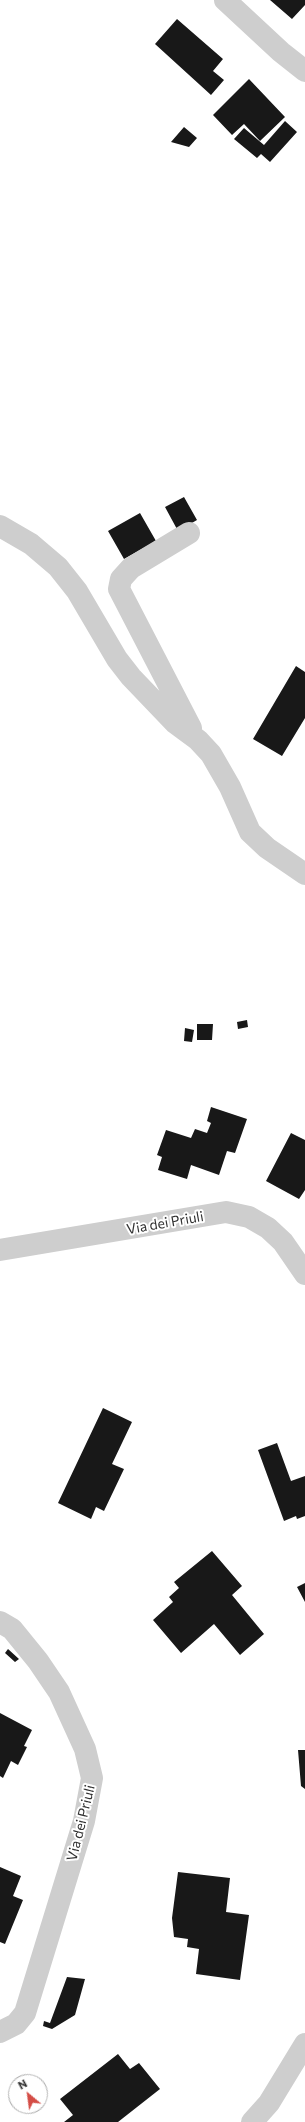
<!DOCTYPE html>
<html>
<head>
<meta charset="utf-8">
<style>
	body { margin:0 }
	#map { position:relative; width:305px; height:2122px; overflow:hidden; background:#fff; font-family:Commissioner,sans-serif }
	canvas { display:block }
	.north { position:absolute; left:8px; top:2074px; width:40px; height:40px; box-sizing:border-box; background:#fff; border:1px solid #adadad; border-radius:50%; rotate:331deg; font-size:11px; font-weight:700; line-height:16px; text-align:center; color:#313131 }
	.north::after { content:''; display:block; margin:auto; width:14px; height:18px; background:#d44d46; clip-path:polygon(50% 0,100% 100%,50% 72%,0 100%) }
</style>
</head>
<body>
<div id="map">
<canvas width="305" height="2122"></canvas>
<div class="north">N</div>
</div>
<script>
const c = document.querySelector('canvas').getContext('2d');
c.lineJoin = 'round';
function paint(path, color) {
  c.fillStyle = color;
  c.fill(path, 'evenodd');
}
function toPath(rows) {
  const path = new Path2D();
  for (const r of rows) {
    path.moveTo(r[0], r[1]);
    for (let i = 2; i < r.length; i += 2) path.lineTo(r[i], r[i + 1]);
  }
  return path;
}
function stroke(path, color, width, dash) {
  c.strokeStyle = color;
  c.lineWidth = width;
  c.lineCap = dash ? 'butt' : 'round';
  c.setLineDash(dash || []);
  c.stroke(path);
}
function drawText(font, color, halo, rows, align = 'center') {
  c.font = font + ' Commissioner,sans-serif';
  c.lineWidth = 4;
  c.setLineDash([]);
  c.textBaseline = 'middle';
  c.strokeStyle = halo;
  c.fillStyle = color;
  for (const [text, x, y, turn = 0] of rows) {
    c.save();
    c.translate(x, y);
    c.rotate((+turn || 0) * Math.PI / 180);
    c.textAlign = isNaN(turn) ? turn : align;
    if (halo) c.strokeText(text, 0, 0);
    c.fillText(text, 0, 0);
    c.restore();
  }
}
const building = toPath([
	[270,0,305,0,305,5,292,19],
	[177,19,223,59,213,71,224,80,211,95,155,44],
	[249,79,285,117,260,141,244,124,232,135,213,115],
	[285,121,297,132,270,162,261,154,257,158,234,139,244,128,264,145],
	[184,127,197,138,189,147,171,142],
	[184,497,197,520,178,531,165,507],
	[140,513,156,541,124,559,108,531],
	[296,666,305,672,305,718,282,756,253,739],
	[247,1020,248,1027,238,1029,237,1022],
	[197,1024,213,1024,212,1040,197,1040],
	[185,1028,194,1030,192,1042,184,1041],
	[211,1107,247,1119,235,1153,227,1151,219,1175,191,1165,187,1179,158,1170,162,1157,157,1155,166,1130,191,1138,195,1129,207,1133,211,1123,207,1121],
	[291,1133,305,1140,305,1190,299,1199,266,1181],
	[103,1408,132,1422,112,1464,124,1469,104,1511,96,1507,91,1519,58,1503],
	[277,1443,291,1481,305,1476,305,1516,297,1519,296,1516,284,1521,258,1450],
	[212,1551,242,1586,232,1595,264,1634,240,1655,214,1624,181,1653,153,1620,173,1602,169,1597,179,1588,174,1582],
	[305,1583,305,1602,297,1587],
	[8,1649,19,1659,15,1662,5,1653],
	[0,1713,32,1730,24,1746,27,1747,18,1765,11,1761,3,1778,0,1776],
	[298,1750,305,1750,305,1789,301,1786],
	[0,1867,21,1876,13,1896,23,1900,5,1944,0,1942],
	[178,1872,230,1878,226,1912,249,1915,240,1980,196,1974,199,1949,187,1947,188,1939,174,1937,172,1918],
	[67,1977,85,1979,75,2015,52,2029,43,2026,44,2021,50,2023],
	[118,2054,130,2069,139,2063,160,2089,118,2122,64,2122,73,2115,60,2099]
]);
const minor = toPath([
	[225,0,281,52,305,71],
	[0,526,31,544,58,567,77,591,117,659,131,677,175,723,198,740,211,754,230,787,250,832,267,848,305,874],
	[189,533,131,568,121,579,119,589,191,728],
	[0,1250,226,1212,249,1217,268,1228,283,1242,305,1274],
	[0,1622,12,1629,38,1661,59,1692,85,1749,92,1778,84,1821,25,2013,16,2024,0,2032],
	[252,2122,269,2103,305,2044]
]);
const streetNames = [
	["Via dei Priuli",165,1223,-10],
	["Via dei Priuli",81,1823,-76]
];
paint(building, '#181818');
stroke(minor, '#cecece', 22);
drawText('14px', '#313131', '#fff', streetNames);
</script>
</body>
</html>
